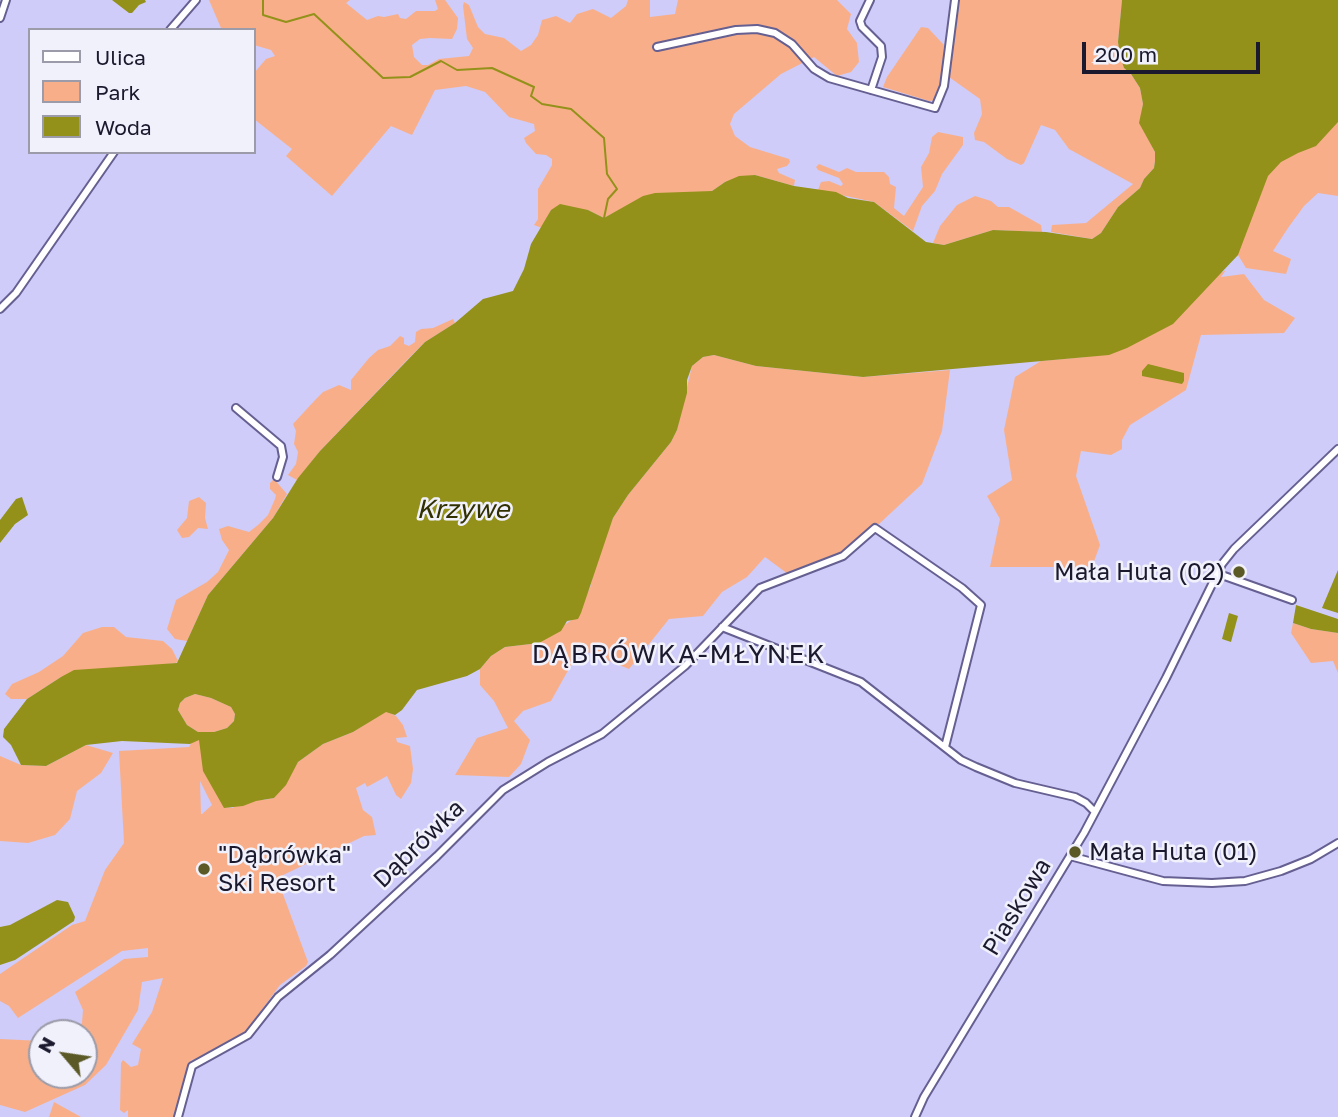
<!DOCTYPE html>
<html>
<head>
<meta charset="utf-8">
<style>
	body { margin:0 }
	#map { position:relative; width:1338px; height:1117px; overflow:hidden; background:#cfccf9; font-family:"Golos Text",sans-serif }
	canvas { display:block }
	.legend { position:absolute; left:28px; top:28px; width:228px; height:126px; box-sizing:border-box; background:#f1f1fc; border:2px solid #9b9ba9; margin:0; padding:9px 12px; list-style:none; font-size:21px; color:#1b192d }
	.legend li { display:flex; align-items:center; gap:14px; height:35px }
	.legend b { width:35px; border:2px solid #9b9ba9 }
	.north { position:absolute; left:28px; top:1019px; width:70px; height:70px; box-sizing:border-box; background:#f1f1fc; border:2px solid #9b9ba9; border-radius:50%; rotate:299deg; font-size:19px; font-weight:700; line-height:28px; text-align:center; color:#1b192d }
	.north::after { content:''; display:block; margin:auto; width:24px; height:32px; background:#5b5a27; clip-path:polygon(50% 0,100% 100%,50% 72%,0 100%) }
	.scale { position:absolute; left:1082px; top:42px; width:178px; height:32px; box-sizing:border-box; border:4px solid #1b192d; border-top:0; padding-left:9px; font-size:21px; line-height:24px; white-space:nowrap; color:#1b192d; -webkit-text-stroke:5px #f1f1fc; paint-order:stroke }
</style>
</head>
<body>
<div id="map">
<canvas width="1338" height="1117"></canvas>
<ul class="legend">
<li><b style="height:9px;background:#fff"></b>Ulica</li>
<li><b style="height:19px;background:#f8af89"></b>Park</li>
<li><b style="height:19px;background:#93911a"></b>Woda</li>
</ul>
<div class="north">N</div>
<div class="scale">200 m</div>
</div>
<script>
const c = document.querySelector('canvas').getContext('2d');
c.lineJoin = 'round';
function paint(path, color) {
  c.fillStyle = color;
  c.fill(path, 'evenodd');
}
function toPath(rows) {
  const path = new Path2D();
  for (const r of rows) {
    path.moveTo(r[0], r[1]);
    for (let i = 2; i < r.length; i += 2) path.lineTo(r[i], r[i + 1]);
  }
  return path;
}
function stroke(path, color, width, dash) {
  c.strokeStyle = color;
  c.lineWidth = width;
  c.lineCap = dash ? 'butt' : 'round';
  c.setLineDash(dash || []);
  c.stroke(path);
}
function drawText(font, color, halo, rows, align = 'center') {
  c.font = font + ' "Golos Text",sans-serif';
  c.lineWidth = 5;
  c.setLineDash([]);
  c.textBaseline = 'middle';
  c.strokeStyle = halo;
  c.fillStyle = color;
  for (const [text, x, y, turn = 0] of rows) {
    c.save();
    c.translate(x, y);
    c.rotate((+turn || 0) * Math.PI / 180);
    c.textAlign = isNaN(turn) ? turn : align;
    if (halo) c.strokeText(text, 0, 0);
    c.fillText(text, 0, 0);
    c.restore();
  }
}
const green = toPath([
	[209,0,350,0,346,3,367,20,378,16,384,17,398,14,400,18,406,19,416,11,435,11,438,9,435,0,445,0,458,18,457,29,452,39,430,38,420,39,412,45,414,57,422,65,428,65,439,59,469,56,473,48,467,39,463,6,464,2,469,5,478,27,485,34,504,38,521,51,531,45,538,35,542,20,556,16,570,23,577,14,593,9,611,18,626,6,628,0,650,0,650,17,675,14,678,0,837,0,851,14,847,29,857,43,859,62,851,72,837,76,814,57,781,74,734,114,730,124,735,136,750,147,789,159,790,162,787,166,777,169,779,173,795,180,794,186,755,175,725,182,712,191,618,211,604,218,588,210,551,210,542,228,534,225,538,219,538,189,552,165,552,159,546,155,536,154,526,143,524,138,535,131,534,124,509,117,485,92,466,86,435,90,412,135,391,126,332,196,286,156,292,149,254,119,254,73,266,59,275,56,271,50,254,45,254,30,221,28],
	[960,0,1122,0,1118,42,1124,68,1131,74,1140,88,1143,104,1140,123,1155,152,1155,161,1154,168,1144,179,1140,188,1118,207,1101,233,1092,239,1051,232,1052,225,1086,223,1133,184,1069,149,1055,130,1041,125,1024,163,1021,165,1007,159,984,142,975,140,974,133,982,114,980,99,949,77],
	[921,27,928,28,944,45,941,84,936,100,929,101,883,87,887,77],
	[1338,104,1338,196,1318,193,1304,206,1288,228,1273,251,1291,259,1286,274,1246,268,1238,255,1232,260,1247,191],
	[938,132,963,137,963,145,942,174,935,191,922,206,913,231,874,202,818,190,821,182,829,181,841,186,843,184,839,178,818,170,816,167,819,164,839,172,847,168,856,172,884,172,889,177,890,184,896,187,894,208,904,216,923,187,921,167,929,153,932,137],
	[975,196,991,201,998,207,1009,207,1041,225,1042,232,993,230,944,245,933,243,940,226,957,205],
	[1226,270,1221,277,1244,274,1264,300,1295,318,1284,333,1201,335,1186,390,1130,425,1122,440,1122,449,1111,455,1081,451,1076,476,1100,545,1089,575,1057,567,990,567,1000,519,987,496,1012,480,1004,430,1015,377,1041,361,1085,357],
	[453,319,455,323,425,342,406,361,320,451,297,480,288,475,296,464,298,452,294,444,296,431,293,424,316,399,323,392,339,385,351,390,351,380,369,358,378,350,390,346,400,336,404,338,404,344,409,346,415,342,416,332,421,329,433,328],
	[714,355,756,366,863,377,950,370,942,431,922,484,879,524,876,524,836,556,788,574,765,557,747,577,722,592,703,616,669,619,629,669,580,649,551,701,523,711,514,721,530,740,521,764,509,777,455,775,477,738,508,728,494,701,480,685,480,669,491,656,505,647,539,643,573,619,590,588,598,556,613,518,628,495,671,442,677,430,692,366,703,357],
	[274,479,287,494,273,518,208,595,187,641,175,639,167,629,176,600,207,582,218,572,229,550,222,540,219,529,228,526,249,532,258,525,268,515,275,499,276,495,270,489,270,483],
	[199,497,206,503,205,518,208,529,198,528,189,537,182,538,177,530,187,518,189,501],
	[1293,623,1311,629,1338,633,1338,673,1333,661,1311,663,1291,633],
	[102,627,114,627,126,637,163,641,172,649,178,661,176,663,61,677,27,699,11,699,5,694,12,684,39,672,63,656,83,633],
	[195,694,211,698,231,707,235,714,234,721,227,728,214,732,219,784,224,807,233,808,237,800,264,800,274,798,298,762,323,744,353,732,386,711,396,716,403,725,407,737,396,738,397,742,410,746,413,769,411,783,401,799,396,795,387,776,367,787,365,783,356,788,363,810,372,817,376,835,364,836,277,878,308,962,306,966,280,985,244,1034,201,1058,191,1060,175,1117,128,1117,128,1110,124,1113,120,1110,121,1063,123,1060,131,1067,138,1065,141,1049,132,1044,152,1012,163,978,142,982,138,1010,106,1065,85,1085,25,1112,0,1105,0,1039,42,1041,42,1075,84,1075,84,1033,73,1033,82,1023,83,1010,75,992,124,959,148,957,148,948,122,951,18,1018,9,1006,0,1001,0,974,72,925,85,921,105,870,124,843,119,751,189,747,198,732,187,725,178,710,180,703,185,698],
	[200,781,212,805,202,814,201,814],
	[86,745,113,753,101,773,77,791,70,819,55,835,28,843,0,841,0,756,21,765,46,766],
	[54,1102,81,1117,49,1117]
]);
const water = toPath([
	[112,0,145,0,146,2,139,5,132,13,129,13],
	[1122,0,1338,0,1338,122,1316,146,1298,153,1281,162,1268,176,1238,255,1173,324,1127,348,1109,355,863,377,756,366,714,355,703,357,692,366,687,380,687,393,677,430,671,442,628,495,613,518,581,613,578,619,567,621,561,631,539,643,505,647,491,656,480,669,467,676,417,690,402,710,395,715,386,712,353,732,323,744,298,762,286,785,274,798,256,801,243,806,224,808,203,771,199,740,190,744,122,741,86,745,46,766,21,765,11,745,3,737,4,729,27,699,61,677,74,670,177,663,208,595,273,518,298,478,320,451,425,342,455,323,483,299,513,291,524,269,531,244,551,210,560,204,588,210,604,218,643,196,655,193,712,191,725,182,739,176,755,175,794,186,836,192,848,198,874,202,926,242,944,245,993,230,1046,232,1092,239,1101,233,1118,207,1140,188,1144,179,1154,168,1155,161,1155,152,1139,123,1143,104,1140,88,1131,74,1124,68,1120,56,1118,42],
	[195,694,211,698,231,707,235,714,234,721,227,728,214,732,198,732,187,725,178,710,180,703,185,698],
	[1148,364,1184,373,1184,381,1182,384,1142,376,1142,371],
	[22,497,28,515,15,524,0,543,0,520,16,499],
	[1338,570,1338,613,1322,608],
	[1296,605,1338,619,1338,633,1311,629,1293,623],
	[1229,613,1238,616,1231,642,1222,639],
	[57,900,68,902,75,917,74,921,15,960,0,965,0,927,10,925]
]);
const stream = toPath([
	[263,0,263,15,286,22,314,14,383,78,410,77,441,61,457,70,492,68,534,87,531,96,542,104,571,109,604,138,607,174,617,189,608,199,604,218]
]);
const minor = toPath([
	[870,0,860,21,862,27,881,46,882,57,871,90],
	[0,18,6,0],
	[170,30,196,0],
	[657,47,736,30,757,29,775,33,792,44,814,69,829,78,935,108,944,86,955,0],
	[0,309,16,293,114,152],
	[236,408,281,446,283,457,277,477],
	[1216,573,1292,600],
	[722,627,861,682,961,760,976,767,1015,783,1075,797,1086,803,1095,812],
	[1070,856,1163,881,1212,883,1245,881,1281,871,1311,859,1338,843],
	[178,1117,192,1066,248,1035,278,997,330,955,437,856,503,790,548,762,602,734,685,666,760,588,843,556,875,528,962,588,981,605,945,747],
	[915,1117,924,1097,1084,833,1166,678,1222,564,1234,549,1338,449]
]);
const markers = [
	[1239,572,7,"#5b5a27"],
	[1075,852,7,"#5b5a27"],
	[204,869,7,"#5b5a27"]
];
const poiNames = [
	["Mała Huta (02)",1225,572,"right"],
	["Mała Huta (01)",1089,852],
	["\"Dąbrówka\"",218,855],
	["Ski Resort",218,883]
];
const streetNames = [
	["Dąbrówka",419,844,-44],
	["Piaskowa",1017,907,-59]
];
const waterNames = [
	["Krzywe",463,510]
];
const neighbourhoodNames = [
	["DĄBRÓWKA-MŁYNEK",679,655]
];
paint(green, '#f8af89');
paint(water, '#93911a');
stroke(stream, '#93911a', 2);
stroke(minor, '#656091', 10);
stroke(minor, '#fff', 6);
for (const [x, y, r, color] of markers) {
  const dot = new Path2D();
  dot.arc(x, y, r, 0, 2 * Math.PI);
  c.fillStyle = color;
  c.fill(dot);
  stroke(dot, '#f1f1fc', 2.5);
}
drawText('24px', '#1b192d', '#f1f1fc', poiNames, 'left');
drawText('24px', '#1b192d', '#f1f1fc', streetNames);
drawText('italic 26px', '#313001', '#f1f1fc', waterNames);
c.letterSpacing = '2px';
drawText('26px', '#1b192d', '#f1f1fc', neighbourhoodNames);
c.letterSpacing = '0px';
</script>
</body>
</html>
